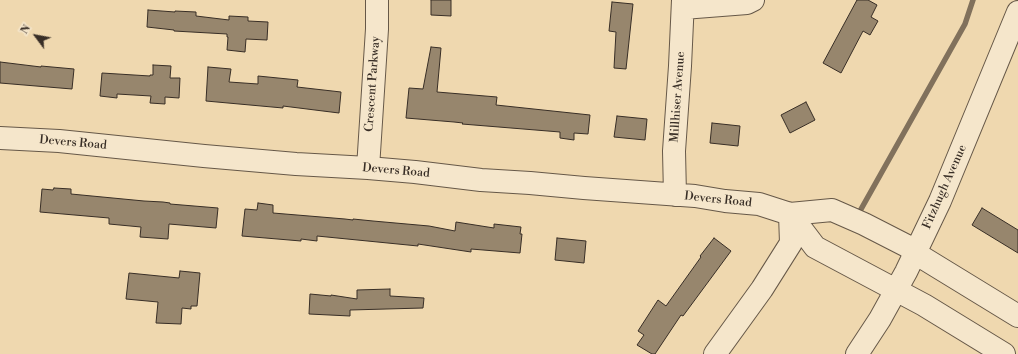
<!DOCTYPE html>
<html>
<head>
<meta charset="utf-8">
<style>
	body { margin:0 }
	#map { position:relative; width:1018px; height:354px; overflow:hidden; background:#efd8af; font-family:"Libre Bodoni",serif }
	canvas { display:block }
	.north { position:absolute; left:16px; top:16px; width:40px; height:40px; -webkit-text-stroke:3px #f5e6cb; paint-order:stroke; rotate:302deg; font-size:11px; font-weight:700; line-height:16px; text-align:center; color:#382e26 }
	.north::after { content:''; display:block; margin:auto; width:14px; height:18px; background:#382e26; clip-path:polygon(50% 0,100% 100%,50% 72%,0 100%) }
</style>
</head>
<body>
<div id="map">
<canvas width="1018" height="354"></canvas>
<div class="north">N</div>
</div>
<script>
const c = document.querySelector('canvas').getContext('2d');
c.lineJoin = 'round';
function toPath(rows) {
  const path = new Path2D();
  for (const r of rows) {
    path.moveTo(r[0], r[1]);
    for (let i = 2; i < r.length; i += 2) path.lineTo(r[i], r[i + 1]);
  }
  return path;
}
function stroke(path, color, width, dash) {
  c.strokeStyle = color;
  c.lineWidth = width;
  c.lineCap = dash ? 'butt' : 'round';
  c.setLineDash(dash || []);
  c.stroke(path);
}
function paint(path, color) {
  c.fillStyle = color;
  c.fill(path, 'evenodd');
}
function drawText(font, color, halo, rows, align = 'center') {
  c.font = font + ' "Libre Bodoni",serif';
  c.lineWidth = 3;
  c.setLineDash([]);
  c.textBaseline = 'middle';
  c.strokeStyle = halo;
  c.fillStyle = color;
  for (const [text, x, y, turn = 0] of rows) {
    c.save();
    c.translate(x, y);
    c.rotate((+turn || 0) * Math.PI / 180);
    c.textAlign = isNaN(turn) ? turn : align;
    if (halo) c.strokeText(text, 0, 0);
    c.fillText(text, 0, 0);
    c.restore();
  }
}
const stream = toPath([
	[860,211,965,24,973,0]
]);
const building = toPath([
	[431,0,451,0,451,16,431,15,431,0],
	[857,0,868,0,877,5,871,17,878,21,870,35,863,31,841,73,823,63,857,0],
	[612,2,633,4,626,69,614,68,616,32,609,31,612,2],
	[148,10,175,12,175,11,196,12,196,16,229,20,229,16,248,17,248,21,268,22,267,40,246,39,245,52,227,50,228,37,227,37,227,34,174,31,174,30,147,27,148,10],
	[431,47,441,48,437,92,497,97,496,105,590,115,588,134,574,133,574,140,560,138,560,132,462,124,463,123,454,122,406,118,409,88,423,89,431,47],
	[0,62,41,67,41,66,74,69,72,89,0,83,0,62],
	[153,65,171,66,170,78,180,78,179,98,165,97,165,104,150,103,151,96,117,94,117,98,100,96,102,73,150,76,150,75,153,75,153,65],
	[208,67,231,69,229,82,258,84,258,76,298,80,297,87,341,92,339,113,283,106,283,108,206,101,208,67],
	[806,102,815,120,790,133,781,115,806,102],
	[617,116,647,119,645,140,614,137,617,116],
	[712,123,740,126,738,146,710,143,712,123],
	[54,188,71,189,71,194,144,201,163,202,170,203,170,204,218,208,216,228,169,224,168,239,140,237,141,227,109,224,109,218,40,212,42,189,53,190,54,188],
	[258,203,273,205,273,213,345,219,353,220,353,219,373,221,429,226,455,231,456,222,494,228,494,224,521,227,520,234,522,234,520,253,471,249,471,252,418,244,418,246,317,236,317,241,301,239,301,241,242,236,245,209,257,210,258,203],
	[982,208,1018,230,1018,253,972,225,982,208],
	[557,238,586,241,584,263,555,260,557,238],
	[714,238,731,251,683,316,681,315,655,354,652,354,637,345,644,335,638,331,658,300,666,306,701,257,700,256,714,238],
	[180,271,200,273,197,306,191,306,191,309,182,308,181,324,156,323,158,302,126,299,129,273,179,278,180,271],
	[390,289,390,296,424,298,423,308,350,310,350,316,309,314,310,294,331,296,331,295,357,299,357,290,390,289]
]);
const minor = toPath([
	[683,8,747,3,753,0],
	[0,138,59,141,204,156,296,164,368,168,415,172,481,180,530,183,584,188,695,196,725,201,759,204,790,214,832,210,864,224,907,246,915,253,1018,316],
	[368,168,377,29,377,0],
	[675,195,674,151,680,66,683,0],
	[790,214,815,247,924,305,1004,354],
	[715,354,762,289,791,243,790,214],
	[857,354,880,319,906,272,940,201,1018,12]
]);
const streetNames = [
	["Crescent Parkway",373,84,-86],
	["Millhiser Avenue",678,97,-86],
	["Devers Road",73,143,5],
	["Devers Road",396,171,5],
	["Fitzhugh Avenue",945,187,-66],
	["Devers Road",718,200,6]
];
stroke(stream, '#81715c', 5.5);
paint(building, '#97866d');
stroke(building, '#382e26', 1);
stroke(minor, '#665848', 24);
stroke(minor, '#f5e6cb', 22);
drawText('12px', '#382e26', '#f5e6cb', streetNames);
</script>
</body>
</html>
